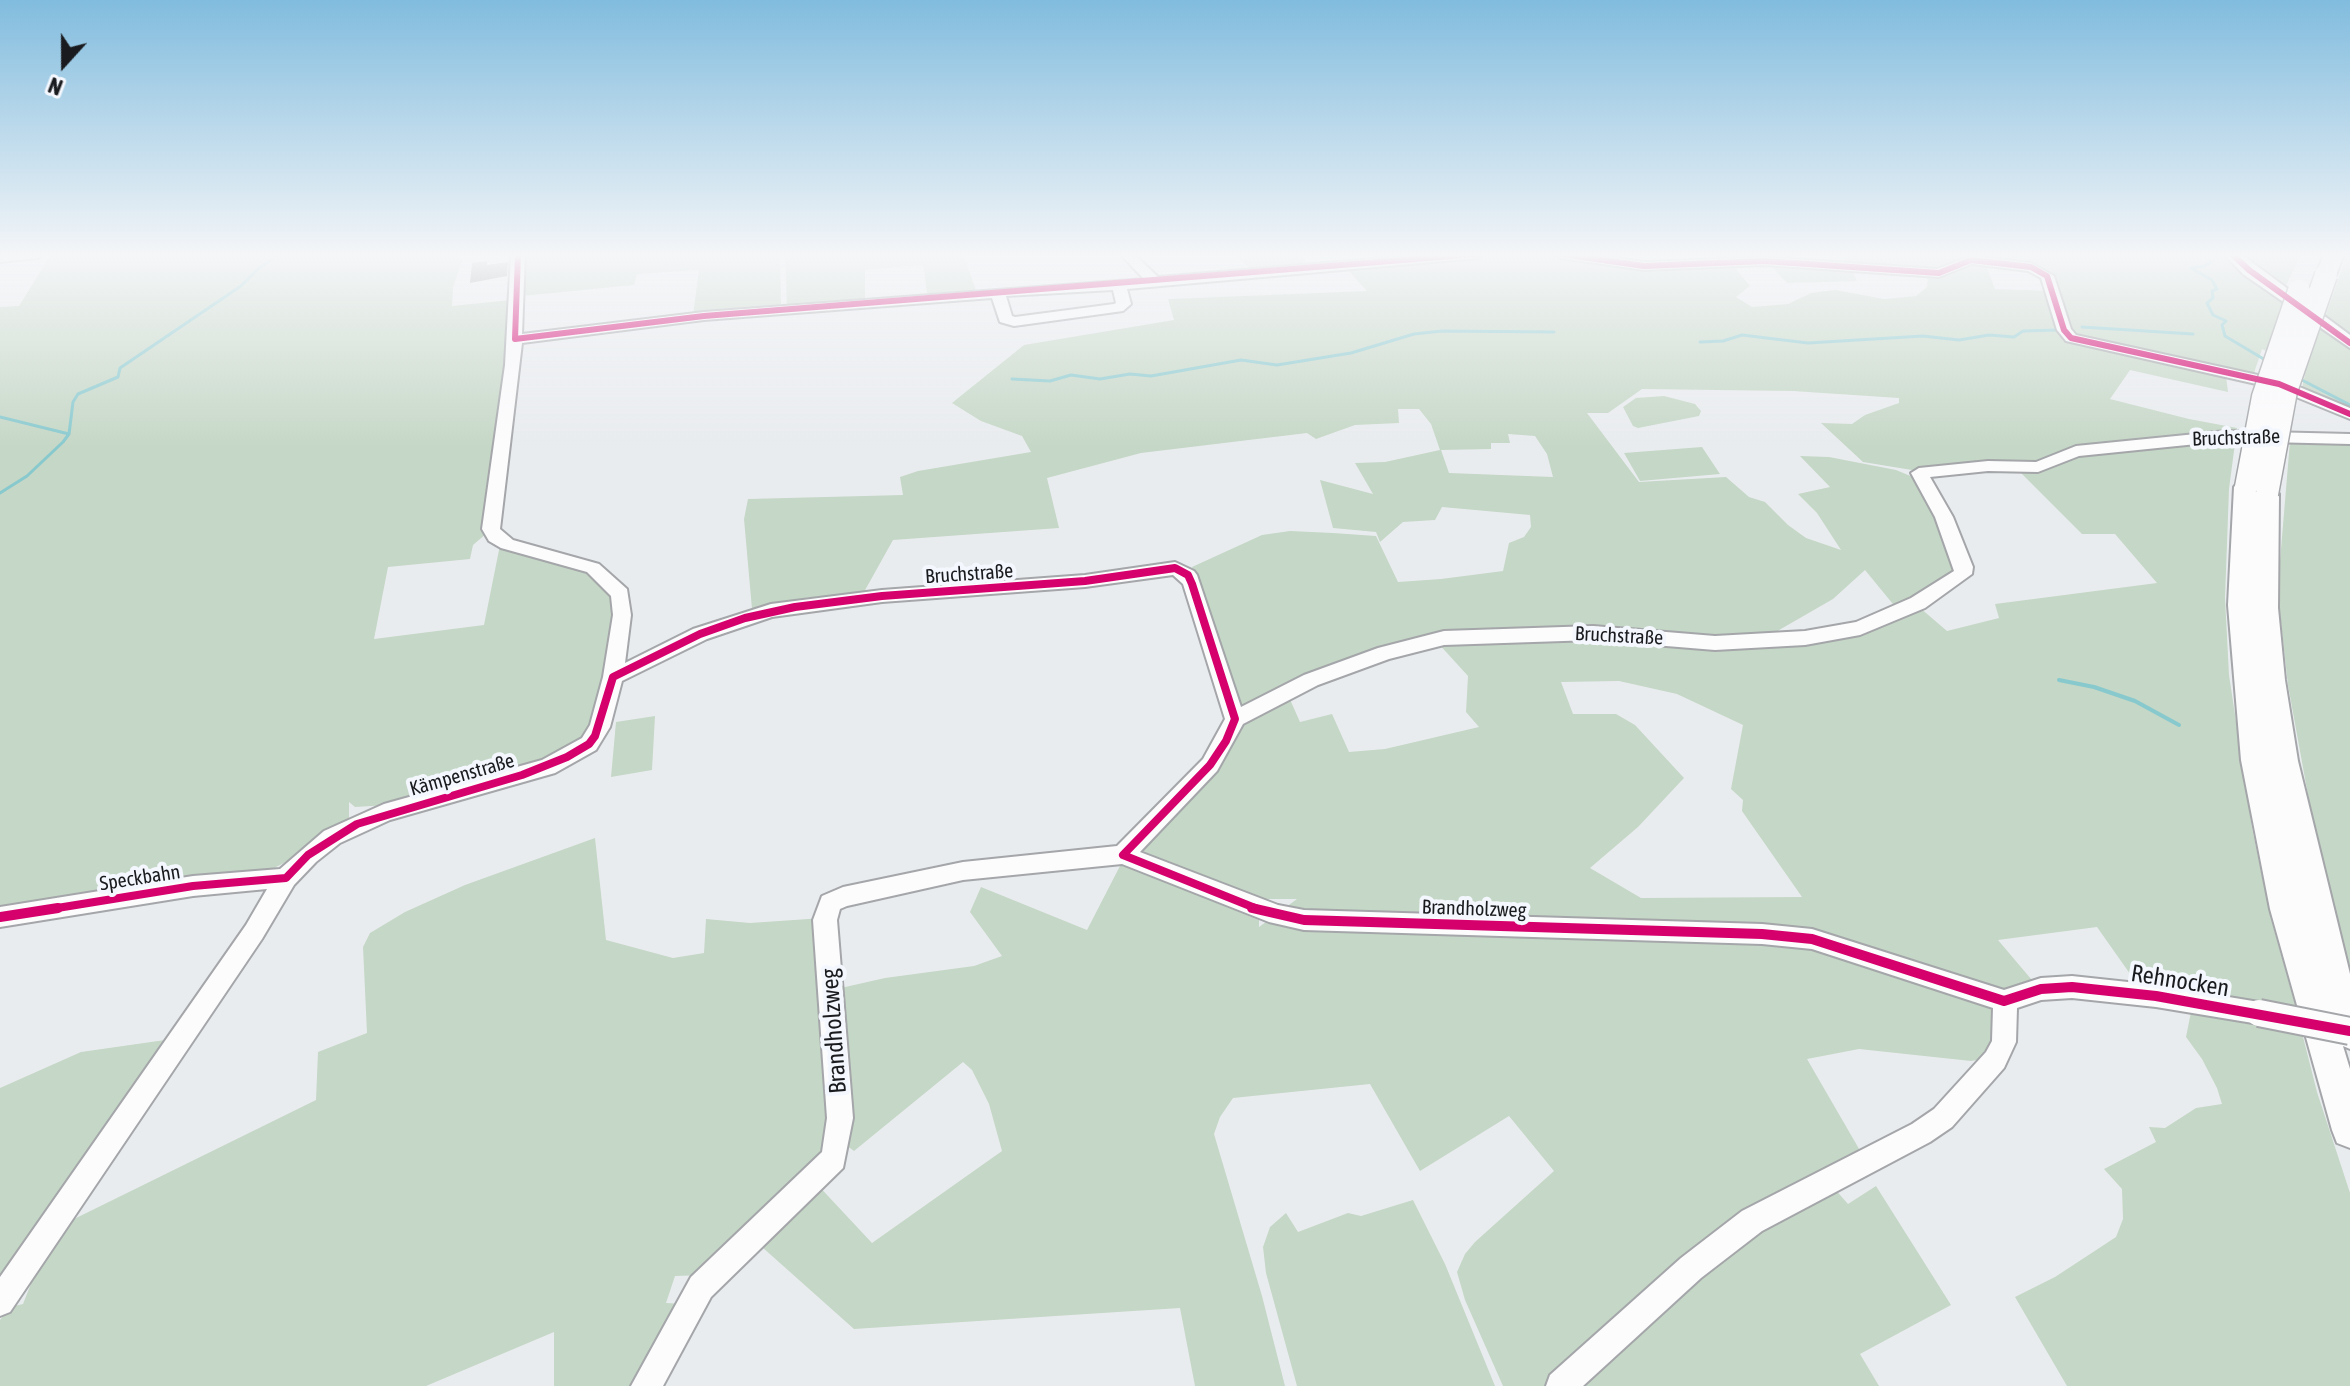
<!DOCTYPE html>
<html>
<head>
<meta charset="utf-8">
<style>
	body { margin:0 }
	#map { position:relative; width:2350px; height:1386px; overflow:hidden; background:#e9ecef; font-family:"Asap Condensed",sans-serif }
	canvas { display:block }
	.north { position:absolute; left:24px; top:24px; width:80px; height:80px; -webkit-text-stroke:6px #f4f8fe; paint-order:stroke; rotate:201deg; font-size:22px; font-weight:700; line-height:32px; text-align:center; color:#1a1b1e }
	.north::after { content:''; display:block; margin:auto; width:28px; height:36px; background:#1a1b1e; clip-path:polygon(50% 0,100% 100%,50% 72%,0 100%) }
</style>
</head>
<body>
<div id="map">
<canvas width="2350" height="1386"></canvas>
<div class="north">N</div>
</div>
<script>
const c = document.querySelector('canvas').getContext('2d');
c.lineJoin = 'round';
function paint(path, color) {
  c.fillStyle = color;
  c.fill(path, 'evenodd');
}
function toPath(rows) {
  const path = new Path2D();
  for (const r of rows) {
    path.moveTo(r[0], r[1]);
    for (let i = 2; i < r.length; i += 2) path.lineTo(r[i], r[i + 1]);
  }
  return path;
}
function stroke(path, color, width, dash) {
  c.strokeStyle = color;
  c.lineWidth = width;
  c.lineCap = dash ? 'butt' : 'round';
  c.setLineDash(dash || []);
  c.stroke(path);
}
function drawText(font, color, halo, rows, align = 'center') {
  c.font = font + ' "Asap Condensed",sans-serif';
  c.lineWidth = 8;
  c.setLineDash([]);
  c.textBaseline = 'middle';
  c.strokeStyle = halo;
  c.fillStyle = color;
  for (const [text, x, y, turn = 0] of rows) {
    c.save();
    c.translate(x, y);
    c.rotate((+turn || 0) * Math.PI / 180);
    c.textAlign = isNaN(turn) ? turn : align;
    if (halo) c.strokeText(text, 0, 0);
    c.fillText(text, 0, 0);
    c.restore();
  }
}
const green = toPath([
	[51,254,458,254,458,258,463,258,453,288,452,306,511,300,513,309,487,533,473,545,470,559,388,567,374,639,484,625,500,545,576,565,598,576,616,603,608,673,589,734,564,754,388,805,355,807,349,802,349,822,298,856,270,870,0,910,0,307,19,306],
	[522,254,780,254,781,306,693,315,699,270,637,274,634,285,522,296],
	[785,254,963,254,977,293,928,298,923,265,865,270,865,304,787,308],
	[1234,254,1301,254,1309,267,1253,272],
	[1501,254,1563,255,1613,265,1732,264,1750,286,1736,297,1752,307,1788,304,1811,293,1835,290,1884,299,1916,296,1927,287,1928,274,1946,275,1965,262,1985,262,1995,289,2051,291,2063,341,2226,376,2228,392,2130,370,2110,399,2189,419,2237,428,2229,489,2225,598,2229,675,2252,828,2271,919,2297,1011,2140,988,2097,927,1998,940,2037,986,1997,991,1987,1005,1996,1015,1998,1041,1989,1058,1971,1061,1859,1049,1807,1059,1862,1154,1551,1386,1503,1386,1465,1300,1457,1272,1465,1254,1475,1242,1554,1171,1509,1116,1420,1171,1370,1084,1233,1098,1220,1117,1214,1134,1262,1296,1285,1386,1195,1386,1180,1308,854,1329,753,1239,814,1181,872,1243,1002,1151,989,1104,972,1070,963,1062,854,1151,843,1143,832,990,885,978,974,966,1002,956,970,912,981,887,1087,930,1121,864,1259,920,1259,927,1297,899,1263,899,1146,856,1142,849,1226,754,1238,736,1240,725,1288,695,1300,722,1332,714,1349,752,1385,749,1479,727,1466,712,1468,676,1437,642,1519,638,1771,642,1842,638,1919,607,1947,631,1999,618,1995,604,2157,583,2115,534,2082,534,2010,462,1918,471,1863,462,1821,423,1852,424,1865,415,1899,403,1899,398,1793,391,1642,389,1608,413,1587,413,1639,482,1726,477,1749,497,1765,502,1788,525,1806,538,1841,550,1817,513,1798,494,1830,487,1800,456,1829,457,1896,470,1920,480,1961,570,1897,609,1865,570,1833,599,1767,637,1440,635,1240,709,1206,597,1192,567,1262,535,1290,531,1333,533,1376,536,1398,582,1441,579,1503,571,1509,543,1524,537,1531,527,1530,515,1442,507,1435,520,1403,522,1380,542,1376,532,1333,528,1320,480,1373,494,1355,463,1385,462,1440,450,1431,424,1419,409,1398,409,1399,423,1355,425,1316,439,1307,433,1141,453,1047,478,1059,528,893,540,864,592,805,598,752,609,744,519,748,499,903,495,900,477,918,471,1031,452,1022,436,981,421,952,403,1024,345,1174,320,1168,299,1367,291,1345,267],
	[1508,434,1535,436,1547,454,1553,477,1449,473,1441,450,1491,449,1491,443,1510,443],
	[1619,681,1677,694,1743,725,1731,789,1743,800,1742,811,1802,897,1641,898,1590,868,1638,827,1684,778,1635,725,1616,714,1573,714,1561,682],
	[1841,254,2226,254,2350,348,2350,411,2302,388,2306,370,2262,349,2253,376,2073,336,2048,274,1969,259,1946,270,1845,266],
	[2236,254,2301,254,2284,290,2254,271],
	[2347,254,2350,254,2350,338,2324,320],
	[1768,263,1852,269,1857,281,1787,283],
	[1664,396,1695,404,1701,411,1699,416,1638,428,1633,426,1623,407,1636,398],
	[2290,441,2350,441,2350,971,2322,872,2288,685,2280,613,2280,561],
	[1702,447,1720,474,1640,481,1624,453],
	[655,716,652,770,611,777,616,722],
	[595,838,606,940,673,958,704,953,706,919,750,923,823,918,831,1156,705,1275,675,1276,666,1303,685,1304,641,1386,554,1386,554,1332,426,1386,0,1386,0,1320,10,1307,23,1304,34,1276,70,1221,316,1100,318,1052,367,1033,363,947,370,933,405,912,465,885],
	[2192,1007,2240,1017,2245,1025,2242,1017,2301,1029,2317,1092,2350,1193,2350,1386,2067,1386,2015,1297,2055,1277,2116,1237,2123,1219,2122,1189,2104,1169,2156,1142,2149,1127,2165,1128,2196,1108,2222,1104,2217,1088,2202,1059,2186,1037],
	[172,1039,0,1283,0,1088,81,1052],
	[1876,1186,1951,1305,1860,1354,1879,1386,1572,1386,1757,1230,1833,1187,1848,1204],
	[1413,1200,1445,1264,1495,1386,1297,1386,1266,1273,1263,1247,1270,1227,1286,1213,1298,1232,1348,1213,1361,1216]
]);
const streamFar1 = toPath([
	[2213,254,2215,259,2205,266,2191,268,2212,280,2217,289,2212,291,2213,298,2207,303,2213,315,2226,321,2222,325,2225,336,2267,361],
	[2082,327,2193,334],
	[1700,342,1723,341,1742,335,1808,343,1923,336,1959,340,1989,335,2014,337,2023,331,2057,330],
	[1012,379,1050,381,1071,375,1100,379,1130,374,1151,376,1241,360,1277,365,1351,353,1414,334,1442,331,1554,332],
	[2300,379,2350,405],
	[0,417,69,434],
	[0,493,27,476,63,442,69,434,73,402,78,394,118,377,120,368,241,286,259,268,280,254]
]);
const stream = toPath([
	[2059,680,2094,687,2135,701,2179,725]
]);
const building = toPath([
	[487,261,487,265,508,262,507,276,470,283,472,263]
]);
const minor = toPath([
	[0,254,45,254,38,258,0,262,0,254],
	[511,254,525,254,522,334,704,312,1144,279,1120,254,1134,254,1158,277,1434,254,1485,254,1478,258,1127,289,1131,304,1123,311,1014,326,1000,322,992,298,704,320,522,343,500,529,513,540,599,564,627,589,631,615,625,663,693,629,771,604,882,590,1085,575,1175,562,1194,571,1197,575,1241,707,1304,675,1378,648,1444,631,1593,626,1715,636,1805,631,1856,622,1911,598,1954,571,1935,517,1911,473,1919,468,1988,461,2036,462,2076,446,2226,431,2350,434,2350,444,2226,441,2079,456,2038,472,1988,471,1930,477,1953,517,1973,567,1972,574,1925,608,1860,635,1805,645,1715,650,1593,640,1444,645,1389,659,1318,685,1243,724,1217,771,1140,852,1278,905,1304,910,1762,924,1812,929,2004,990,2041,978,2072,976,2156,985,2259,1002,2268,1005,2271,1013,2268,1021,2259,1024,2156,1007,2072,998,2041,1000,2017,1008,2016,1042,2004,1068,1952,1127,1930,1142,1762,1231,1701,1278,1583,1386,1546,1386,1550,1375,1681,1258,1742,1211,1912,1124,1934,1109,1986,1052,1992,1041,1993,1008,1812,949,1762,944,1304,930,1269,922,1122,864,963,880,847,906,840,909,837,920,853,1118,843,1168,711,1297,663,1386,631,1386,691,1277,822,1152,827,1118,813,920,822,896,843,887,963,862,1117,846,1203,759,1225,719,1183,584,1173,575,1085,587,882,602,772,617,707,639,622,681,610,727,596,750,555,773,390,820,340,843,316,862,294,885,262,939,10,1312,0,1316,0,1277,246,925,267,889,193,896,0,927,0,907,193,876,280,869,324,831,384,804,542,760,582,738,590,725,603,677,613,615,611,596,587,572,501,548,489,541,482,529,505,365,511,254],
	[1113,290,1116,303,1114,304,1015,317,1012,316,1006,296,1113,290],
	[1554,254,1587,254,1644,262,1764,257,1937,269,1971,256,2031,263,2054,276,2071,329,2076,335,2285,381,2350,408,2350,419,2274,388,2066,341,2057,330,2041,278,2028,271,1972,264,1939,277,1764,265,1644,270,1561,258,1554,254]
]);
const major = toPath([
	[2224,254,2241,254,2350,335,2350,348,2243,274,2224,254]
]);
const highway = toPath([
	[2324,254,2344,254,2336,275,2326,281,2316,275,2324,254],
	[2246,479,2254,482,2258,490,2267,486,2276,489,2279,494,2278,608,2285,680,2298,761,2350,974,2350,1049,2343,1046,2350,1069,2350,1148,2337,1143,2332,1130,2270,909,2241,760,2228,605,2234,487,2238,482,2246,479]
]);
const minorBridge = toPath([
	[2259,1013,2350,1031]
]);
const highwayBridge = toPath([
	[2246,487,2263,397,2299,291],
	[2267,494,2286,391,2326,275]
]);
const cyclewayFar2 = toPath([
	[518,254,515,339,704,316,1478,254],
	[1561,254,1644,266,1764,261,1939,273,1971,260,2031,267,2047,276,2064,330,2071,338,2279,384,2350,414],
	[2232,254,2249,270,2350,343]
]);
const cyclewayFar1 = toPath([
	[45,910,193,886,286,878,308,855,357,824,522,775,567,757,589,744,595,736,613,677,700,634,745,618,795,607,882,596,1085,581,1175,568,1188,575,1192,584,1235,719,1226,741,1210,765,1123,855,1260,910]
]);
const cycleway = toPath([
	[1252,908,1304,920,1762,934,1812,939,2004,1001,2041,989,2072,987,2156,996,2350,1031],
	[0,917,58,908]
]);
const streetNames = [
	["Bruchstraße",2236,438,-2],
	["Bruchstraße",969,574,-4],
	["Bruchstraße",1619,636,3],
	["Kämpenstraße",462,775,-16],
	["Speckbahn",140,878,-9],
	["Brandholzweg",1474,909,2]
];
const nearStreetnames = [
	["Rehnocken",2180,981,9],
	["Brandholzweg",834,1031,-94]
];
paint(green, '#c5d7c6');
stroke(streamFar1, '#88c9ce', 3);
stroke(stream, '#88c9ce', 4);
paint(building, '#8f9090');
stroke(minor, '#a4a6a9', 4);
stroke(major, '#a4a6a9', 4);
stroke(highway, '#a4a6a9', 4);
paint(minor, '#fcfcfd');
paint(major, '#fcfcfd');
paint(highway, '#fcfcfd');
stroke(minorBridge, '#a4a6a9', 30, []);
stroke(highwayBridge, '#a4a6a9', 25, []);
stroke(minorBridge, '#fcfcfd', 26);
stroke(highwayBridge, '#fcfcfd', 22);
stroke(cyclewayFar2, '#d6006c', 6);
stroke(cyclewayFar1, '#d6006c', 8);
stroke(cycleway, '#d6006c', 10);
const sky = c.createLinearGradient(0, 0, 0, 448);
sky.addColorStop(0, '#81bcde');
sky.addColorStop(0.57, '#f5f6f8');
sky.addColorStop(1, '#f5f6f800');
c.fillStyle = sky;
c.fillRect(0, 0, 2350, 448);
drawText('20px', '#1a1b1e', '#f4f8fe', streetNames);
drawText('24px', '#1a1b1e', '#f4f8fe', nearStreetnames);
</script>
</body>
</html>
